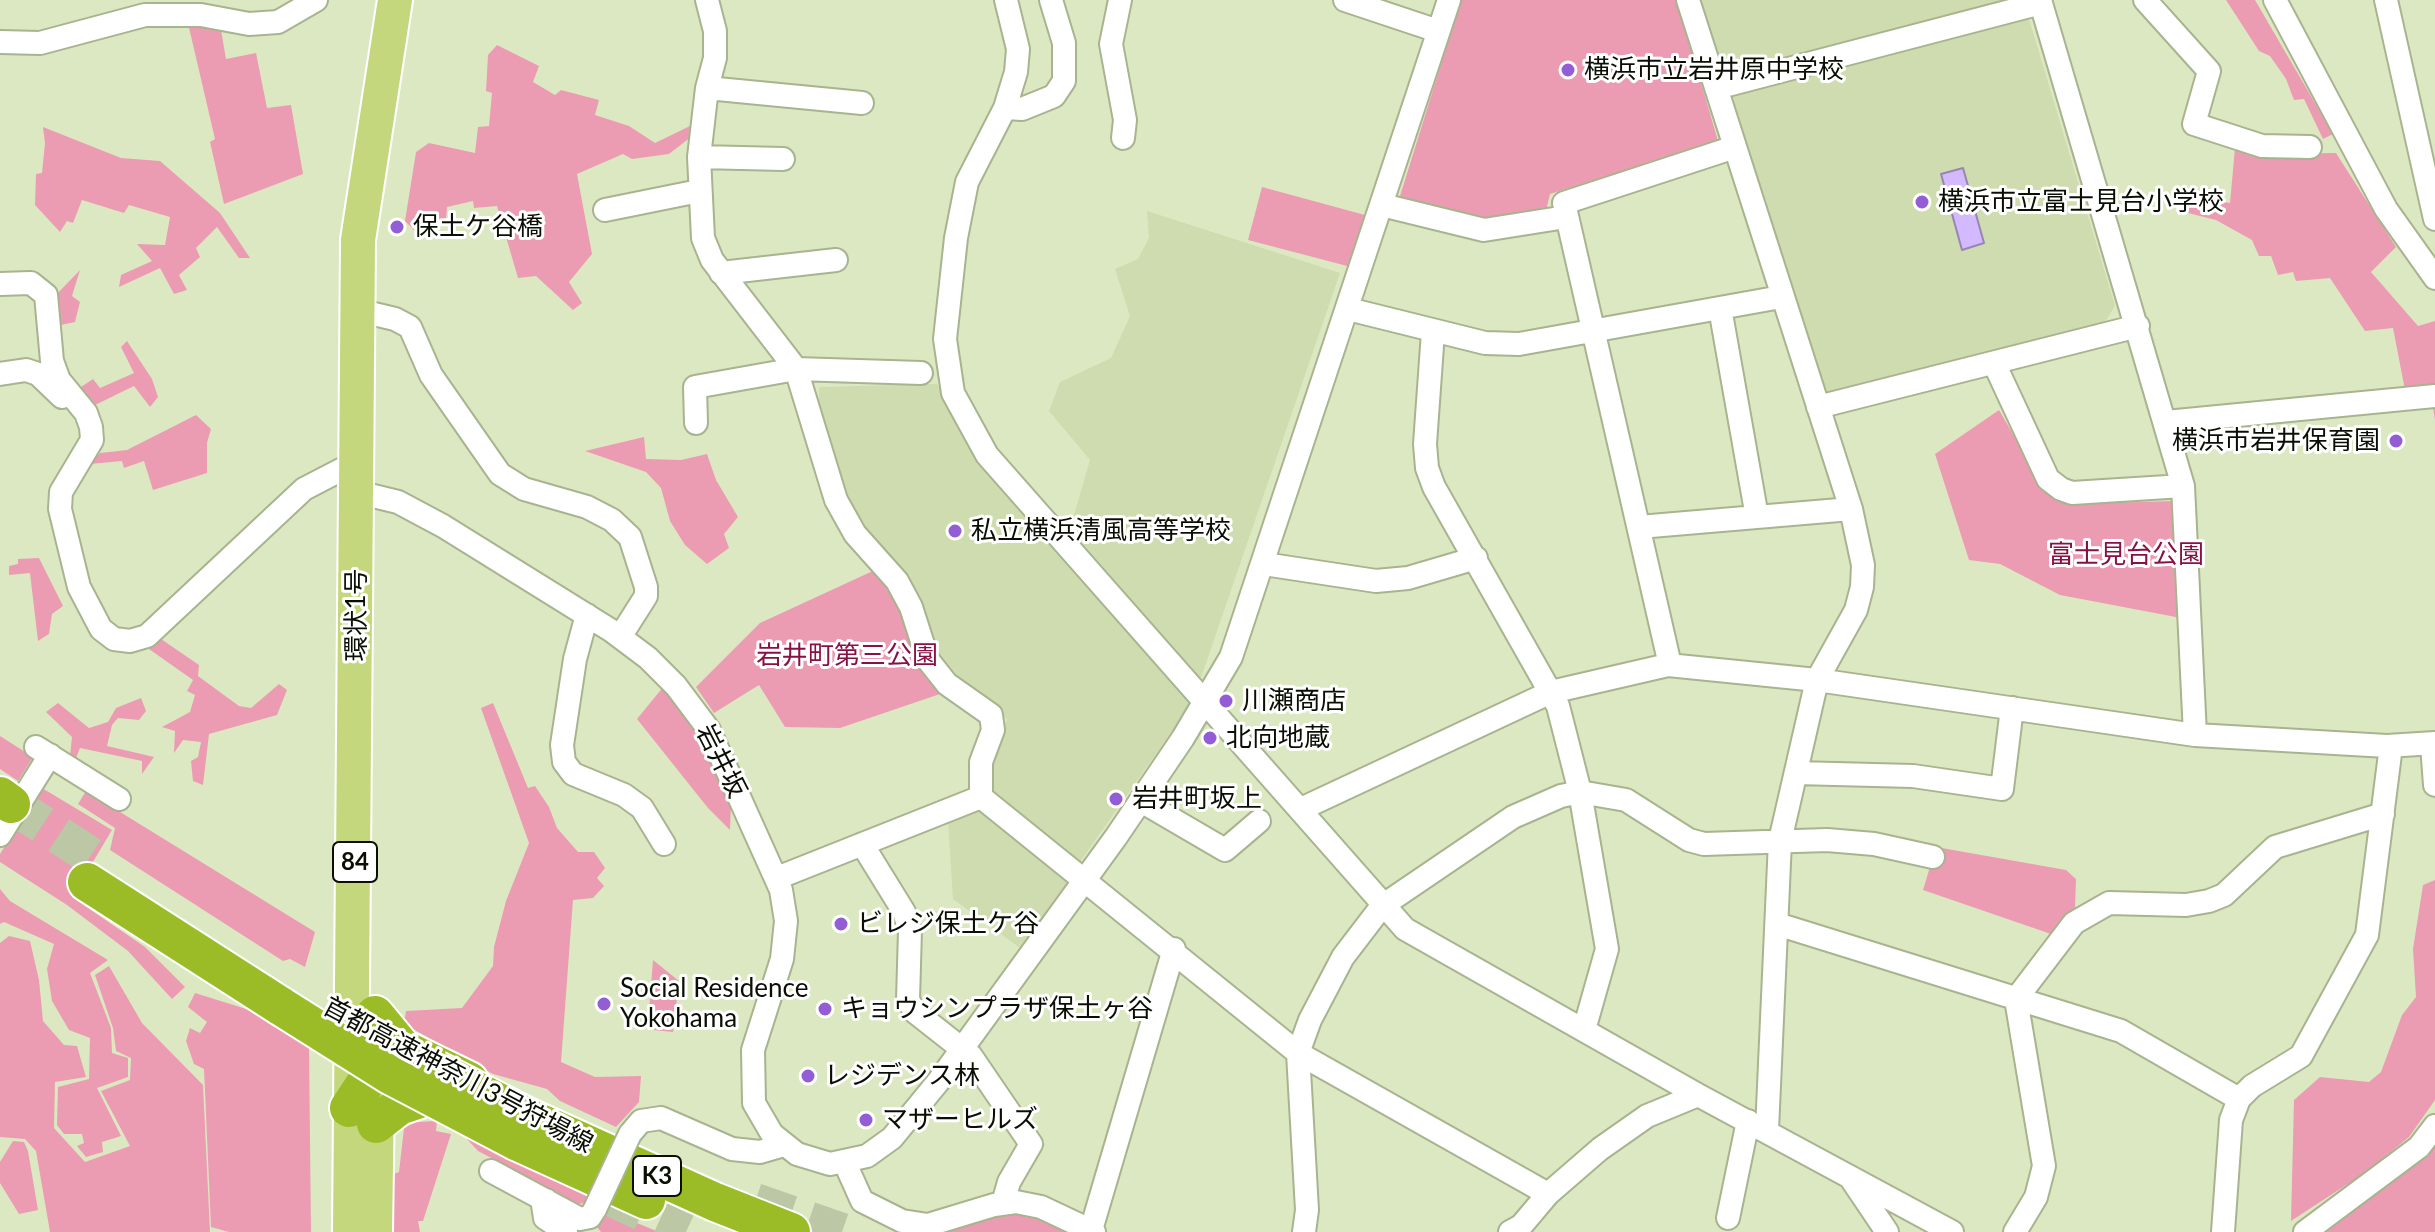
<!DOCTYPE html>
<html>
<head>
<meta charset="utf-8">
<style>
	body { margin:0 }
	canvas { display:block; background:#dce8c2 }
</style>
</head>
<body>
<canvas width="2435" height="1232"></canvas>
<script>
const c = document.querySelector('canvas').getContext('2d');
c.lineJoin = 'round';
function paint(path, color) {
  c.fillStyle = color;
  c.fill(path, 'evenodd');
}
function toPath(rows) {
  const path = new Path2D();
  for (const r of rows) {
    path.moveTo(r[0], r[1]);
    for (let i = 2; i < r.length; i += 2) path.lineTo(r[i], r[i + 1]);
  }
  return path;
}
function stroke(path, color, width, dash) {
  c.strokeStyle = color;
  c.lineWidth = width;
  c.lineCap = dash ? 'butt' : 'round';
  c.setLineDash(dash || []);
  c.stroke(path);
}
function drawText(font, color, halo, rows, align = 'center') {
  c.font = font + ' Lato,"Noto Sans JP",sans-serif';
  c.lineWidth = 6;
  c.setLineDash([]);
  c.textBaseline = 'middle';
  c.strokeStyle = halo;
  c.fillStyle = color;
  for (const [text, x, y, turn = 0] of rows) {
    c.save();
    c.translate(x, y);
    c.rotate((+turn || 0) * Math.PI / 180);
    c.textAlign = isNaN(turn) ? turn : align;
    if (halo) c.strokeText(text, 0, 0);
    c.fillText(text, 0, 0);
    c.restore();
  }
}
const built = toPath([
	[1696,0,2017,0,1728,78,1721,74],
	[2027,12,2115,306,2103,325,1829,396,1820,390,1727,98,1733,90],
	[1147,211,1340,273,1193,701,1080,862,994,794,991,763,1007,719,933,654,846,511,819,424,819,387,937,384,971,447,1064,550,1090,460,1049,411,1060,382,1111,358,1130,316,1115,269,1138,259,1149,238],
	[980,805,1066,874,1068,882,1020,948,953,899,948,820]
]);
const green = toPath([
	[1461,0,1677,0,1718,141,1550,194,1545,215,1485,222,1403,204,1400,196],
	[2226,0,2255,0,2333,134,2323,139,2304,99,2294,100,2286,79,2270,56,2259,51],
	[187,19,220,24,226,59,256,53,267,108,291,105,303,174,224,204,210,142,215,139],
	[497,45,539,66,533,82,555,95,561,90,599,100,595,115,629,126,655,143,690,126,691,137,669,154,632,159,623,154,577,174,592,254,569,282,582,303,573,310,536,276,518,278,497,206,474,208,473,201,447,207,446,219,419,235,405,221,416,152,429,143,475,153,478,127,489,126,492,93,486,91,488,55],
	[43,127,121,158,160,161,220,213,250,258,239,258,217,227,196,248,200,257,179,275,187,290,174,294,160,268,119,287,121,275,152,261,137,244,165,245,170,217,129,205,124,213,82,200,73,223,67,221,60,232,35,205,36,174,42,173,45,143],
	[2235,148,2265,154,2336,153,2396,247,2371,272,2418,326,2435,321,2435,420,2430,389,2405,390,2393,328,2365,331,2330,278,2296,281,2293,272,2278,275,2271,256,2259,256,2252,240,2216,220,2184,212,2186,196,2230,203],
	[1262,187,1365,215,1351,267,1248,240],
	[80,270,72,296,80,302,75,322,56,326,55,296],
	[127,341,152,379,158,397,150,407,134,386,91,407,78,389,93,379,100,388,134,373,121,347],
	[1999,410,2046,491,2070,504,2175,501,2181,618,2060,595,2000,564,1969,560,1935,454],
	[196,415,211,429,207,443,207,473,153,490,144,461,124,468,122,461,90,464,100,453,127,450],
	[644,437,646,459,681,460,707,454,716,480,738,517,724,534,729,548,707,564,685,545,670,521,661,488,646,472,585,451],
	[39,558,63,606,52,614,49,634,38,641,30,573,9,575,9,566,18,564,18,559],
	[875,570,896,593,916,657,940,694,840,728,785,727,759,685,714,713,696,687,760,623],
	[161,639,199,665,198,676,239,706,251,708,279,684,287,690,277,715,209,734,203,785,193,781,191,761,198,757,201,742,183,740,174,753,175,731,162,727,190,712,195,695,187,691,193,680,149,649],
	[664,686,700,735,731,804,730,830,708,808,637,719],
	[141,698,146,711,139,720,118,718,112,725,107,746,154,757,142,774,142,761,80,748,76,758,70,756,72,737,46,712,58,703,89,728,108,722,116,708],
	[493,703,528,788,535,786,549,807,557,828,578,852,594,852,605,868,597,878,604,886,593,898,573,900,561,1062,595,1077,641,1076,639,1102,616,1127,560,1101,547,1089,493,1074,404,1024,406,1011,462,1008,493,966,494,947,506,901,529,843,481,708],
	[0,736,33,757,18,781,0,769],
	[42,788,112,830,72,897,145,947,185,987,172,999,128,951,67,905,0,862,0,854],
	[86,791,315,932,305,967,290,959,283,961,110,850,115,828,78,804],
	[1936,847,2066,870,2076,879,2075,908,2051,934,1923,890],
	[2435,880,2435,1100,2409,1137,2366,1172,2291,1221,2294,1100,2320,1077,2369,1082,2381,1072,2402,1015,2416,997,2413,949,2423,885],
	[0,889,10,901,108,960,90,973,111,1028,112,1053,128,1058,128,1077,97,1088,121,1136,102,1142,103,1152,86,1157,77,1146,84,1143,82,1134,64,1134,57,1125,58,1087,89,1079,90,1038,69,1030,52,1001,47,969,54,944,4,922,0,924],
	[9,936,30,941,39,980,43,1021,64,1045,77,1046,86,1077,55,1082,54,1128,85,1162,130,1146,101,1091,130,1080,131,1058,116,1051,113,1028,95,975,109,966,142,1023,203,1085,210,1232,50,1232,36,1151,25,1139,0,1137,0,943],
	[653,960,679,981,673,1032,653,1030,648,1023],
	[195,993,259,1013,309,1046,311,1232,229,1232,211,1227,204,1069,194,1064,186,1041,190,1028,200,1033,207,1022,188,1007],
	[437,1121,436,1131,451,1134,423,1221,418,1221,420,1232,388,1232,389,1176,399,1172,404,1128,416,1122],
	[466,1138,588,1197,587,1202,579,1204,478,1151],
	[13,1141,24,1142,28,1151,38,1210,19,1214,0,1183,0,1162],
	[2435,1142,2435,1232,2318,1232],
	[605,1210,659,1232,601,1232,597,1227],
	[1008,1210,1028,1212,1070,1232,948,1232]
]);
const water = toPath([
	[1963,168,1984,243,1962,250,1941,174,1963,168]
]);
const highwayTunnel = toPath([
	[11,804,100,862],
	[608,1196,686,1232],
	[755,1202,842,1232]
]);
const street = toPath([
	[707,0,715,31,715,58,707,88,699,157,703,238,712,260,796,369,836,500,855,534,897,581,911,607,928,660,947,684,991,715,993,730,981,762,981,797,1298,1053,1548,1194],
	[1006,0,1018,49,1016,72,1005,108,967,182,956,238,945,339,953,393,987,455,1405,929,1698,1095,1952,1232],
	[1120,0,1111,44,1125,120,1123,138],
	[1345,0,1438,31],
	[1688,0,1851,509,1863,565,1862,587,1856,610,1817,680,1780,841,1767,1130],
	[2040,0,2183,486,2195,735],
	[2145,0,2209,71,2194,124,2262,146,2310,147],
	[2275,0,2386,209,2435,278],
	[2386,0,2435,219],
	[0,42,40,43,145,15,201,15,249,24,278,22,316,0],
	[707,88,862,103],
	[1716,88,2041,3],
	[1005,108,1022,109,1054,96,1064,81,1064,43,1051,0],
	[699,157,783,159],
	[1382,205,1484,230,1566,217],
	[605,210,699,191],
	[721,273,836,260],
	[0,284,31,283,46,295,52,361,59,380,86,413,91,427,92,440,61,492,60,509,79,587,101,629,114,639,130,641,147,636,304,489,358,461],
	[1720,308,1757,517],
	[1348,309,1485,343,1519,344,1781,297],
	[357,310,395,319,410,327,431,375,500,474,524,489,587,507,612,520,630,537,646,587,646,596,620,637],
	[1433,332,1425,444,1427,468,1434,487,1558,706,1580,792,1607,949,1584,1030],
	[1994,363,2048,479,2061,489,2072,493,2183,486],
	[0,374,26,370,38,374,62,397],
	[1818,407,2138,326],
	[2166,422,2435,396],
	[696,423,695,387,796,369,921,373],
	[357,492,398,502,443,526,612,631,648,658,676,686,709,730,781,890,786,921,782,959,753,1050,754,1103,772,1134,797,1154,830,1164,867,1156,892,1138,938,1082,1116,837,1183,738,1231,657,1449,0],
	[1639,527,1851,509],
	[1264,564,1376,581,1408,578,1476,558],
	[587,615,575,659,562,745,564,762,573,774,624,795,642,808,664,844],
	[1670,665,1564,203,1735,147],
	[2432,745,2435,785],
	[36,747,119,799],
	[1796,773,1913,776,2002,789,2012,708],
	[1141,801,1225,850,1259,821],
	[1301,809,1551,692,1668,665,1817,680,2195,735,2387,746,2435,743],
	[0,835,50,755],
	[862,844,904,912,910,930,908,1000,915,1012,971,1056,1031,1144,1009,1182,1003,1203],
	[777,878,981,797],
	[1777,924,2121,1031,2239,1099],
	[630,1134,641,1121,661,1118,732,1149,760,1152,784,1145],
	[845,1163,862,1201,902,1221,928,1225,994,1205,1016,1202,1041,1207,1094,1232],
	[491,1171,580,1219,590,1217,595,1209],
	[1850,1177,1887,1232],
	[546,1200,543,1205,545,1218,566,1232],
	[1728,1218,1748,1121],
	[1091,1230,1174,949],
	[1304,1232,1307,1210,1298,1053,1310,1020,1343,957,1382,906,1513,817,1561,796,1580,792,1626,800,1689,840,1704,844,1827,840,1874,844,1933,857],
	[1510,1232,1521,1226,1548,1194,1600,1149,1647,1116,1698,1095],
	[2015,1232,2036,1197,2044,1166,2016,999,2074,923,2109,903,2186,905,2209,901,2224,895,2275,847,2383,814],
	[2223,1232,2231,1120,2239,1099,2252,1086,2301,1056,2367,935,2391,746],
	[2305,1232,2419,1147,2435,1126]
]);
const primary = toPath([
	[350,1232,358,240,395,0],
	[375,1232,377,1096]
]);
const highway = toPath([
	[0,796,11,804],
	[87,882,282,1007],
	[375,1015,403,1049,469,1081],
	[349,1108,378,1064,392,1055,404,1053],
	[525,1116,715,1202,791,1232],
	[376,1124,399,1106,420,1099],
	[516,1141,646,1200]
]);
const streetBridge = toPath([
	[595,1209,630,1134]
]);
const highwayBridge = toPath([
	[282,1007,390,1075,516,1141],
	[436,1070,525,1116]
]);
const markers = [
	[1568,70,8,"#935dd6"],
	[1922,202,8,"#935dd6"],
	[397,227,8,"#935dd6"],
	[2396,441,8,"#935dd6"],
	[955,531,8,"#935dd6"],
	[1226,701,8,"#935dd6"],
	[1210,738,8,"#935dd6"],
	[1116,799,8,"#935dd6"],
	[841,924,8,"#935dd6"],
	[604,1004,8,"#935dd6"],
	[825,1009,8,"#935dd6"],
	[808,1076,8,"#935dd6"],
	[866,1120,8,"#935dd6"]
];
const shields = [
	[355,862,44],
	[657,1176,48]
];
const shieldNames = [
	["84",355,862],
	["K3",657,1176]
];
const poiNames = [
	["横浜市立岩井原中学校",1584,70],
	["横浜市立富士見台小学校",1938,202],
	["保土ケ谷橋",413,227],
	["横浜市岩井保育園",2380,441,"right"],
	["私立横浜清風高等学校",971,531],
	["川瀬商店",1242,701],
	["北向地蔵",1226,738],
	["岩井町坂上",1132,799],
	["ビレジ保土ケ谷",857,924],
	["Social Residence",620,989],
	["Yokohama",620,1019],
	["キョウシンプラザ保土ヶ谷",841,1009],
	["レジデンス林",824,1076],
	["マザーヒルズ",882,1120]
];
const parkNames = [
	["富士見台公園",2126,555],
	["岩井町第三公園",847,656]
];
const streetNames = [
	["環状1号",357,615,-90],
	["岩井坂",721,761,63],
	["首都高速神奈川3号狩場線",458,1075,28]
];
paint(built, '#cfdcaf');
paint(green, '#ec9cb2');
paint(water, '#d3bafe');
stroke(water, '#9786b3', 2);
stroke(highwayTunnel, '#bcc7a5', 38, [38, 19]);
stroke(street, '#a8b48f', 26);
stroke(primary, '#fff', 38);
stroke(highway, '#fff', 42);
stroke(street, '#fff', 22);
stroke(primary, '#c4d77d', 34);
stroke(highway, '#9cbc27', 38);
stroke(streetBridge, '#a8b48f', 26, []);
stroke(highwayBridge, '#fff', 42, []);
stroke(streetBridge, '#fff', 22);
stroke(highwayBridge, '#9cbc27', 38);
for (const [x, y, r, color] of markers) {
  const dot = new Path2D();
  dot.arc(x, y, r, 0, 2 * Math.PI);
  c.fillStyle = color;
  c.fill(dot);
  stroke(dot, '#fff', 3);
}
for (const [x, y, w] of shields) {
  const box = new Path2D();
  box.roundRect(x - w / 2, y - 20, w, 40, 6);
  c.fillStyle = '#fff';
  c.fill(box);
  stroke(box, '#0a0e03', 2);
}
drawText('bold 24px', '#0a0e03', null, shieldNames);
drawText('26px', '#0a0e03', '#fff', poiNames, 'left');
drawText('26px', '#871145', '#fff', parkNames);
drawText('26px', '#0a0e03', '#fff', streetNames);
</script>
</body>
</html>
